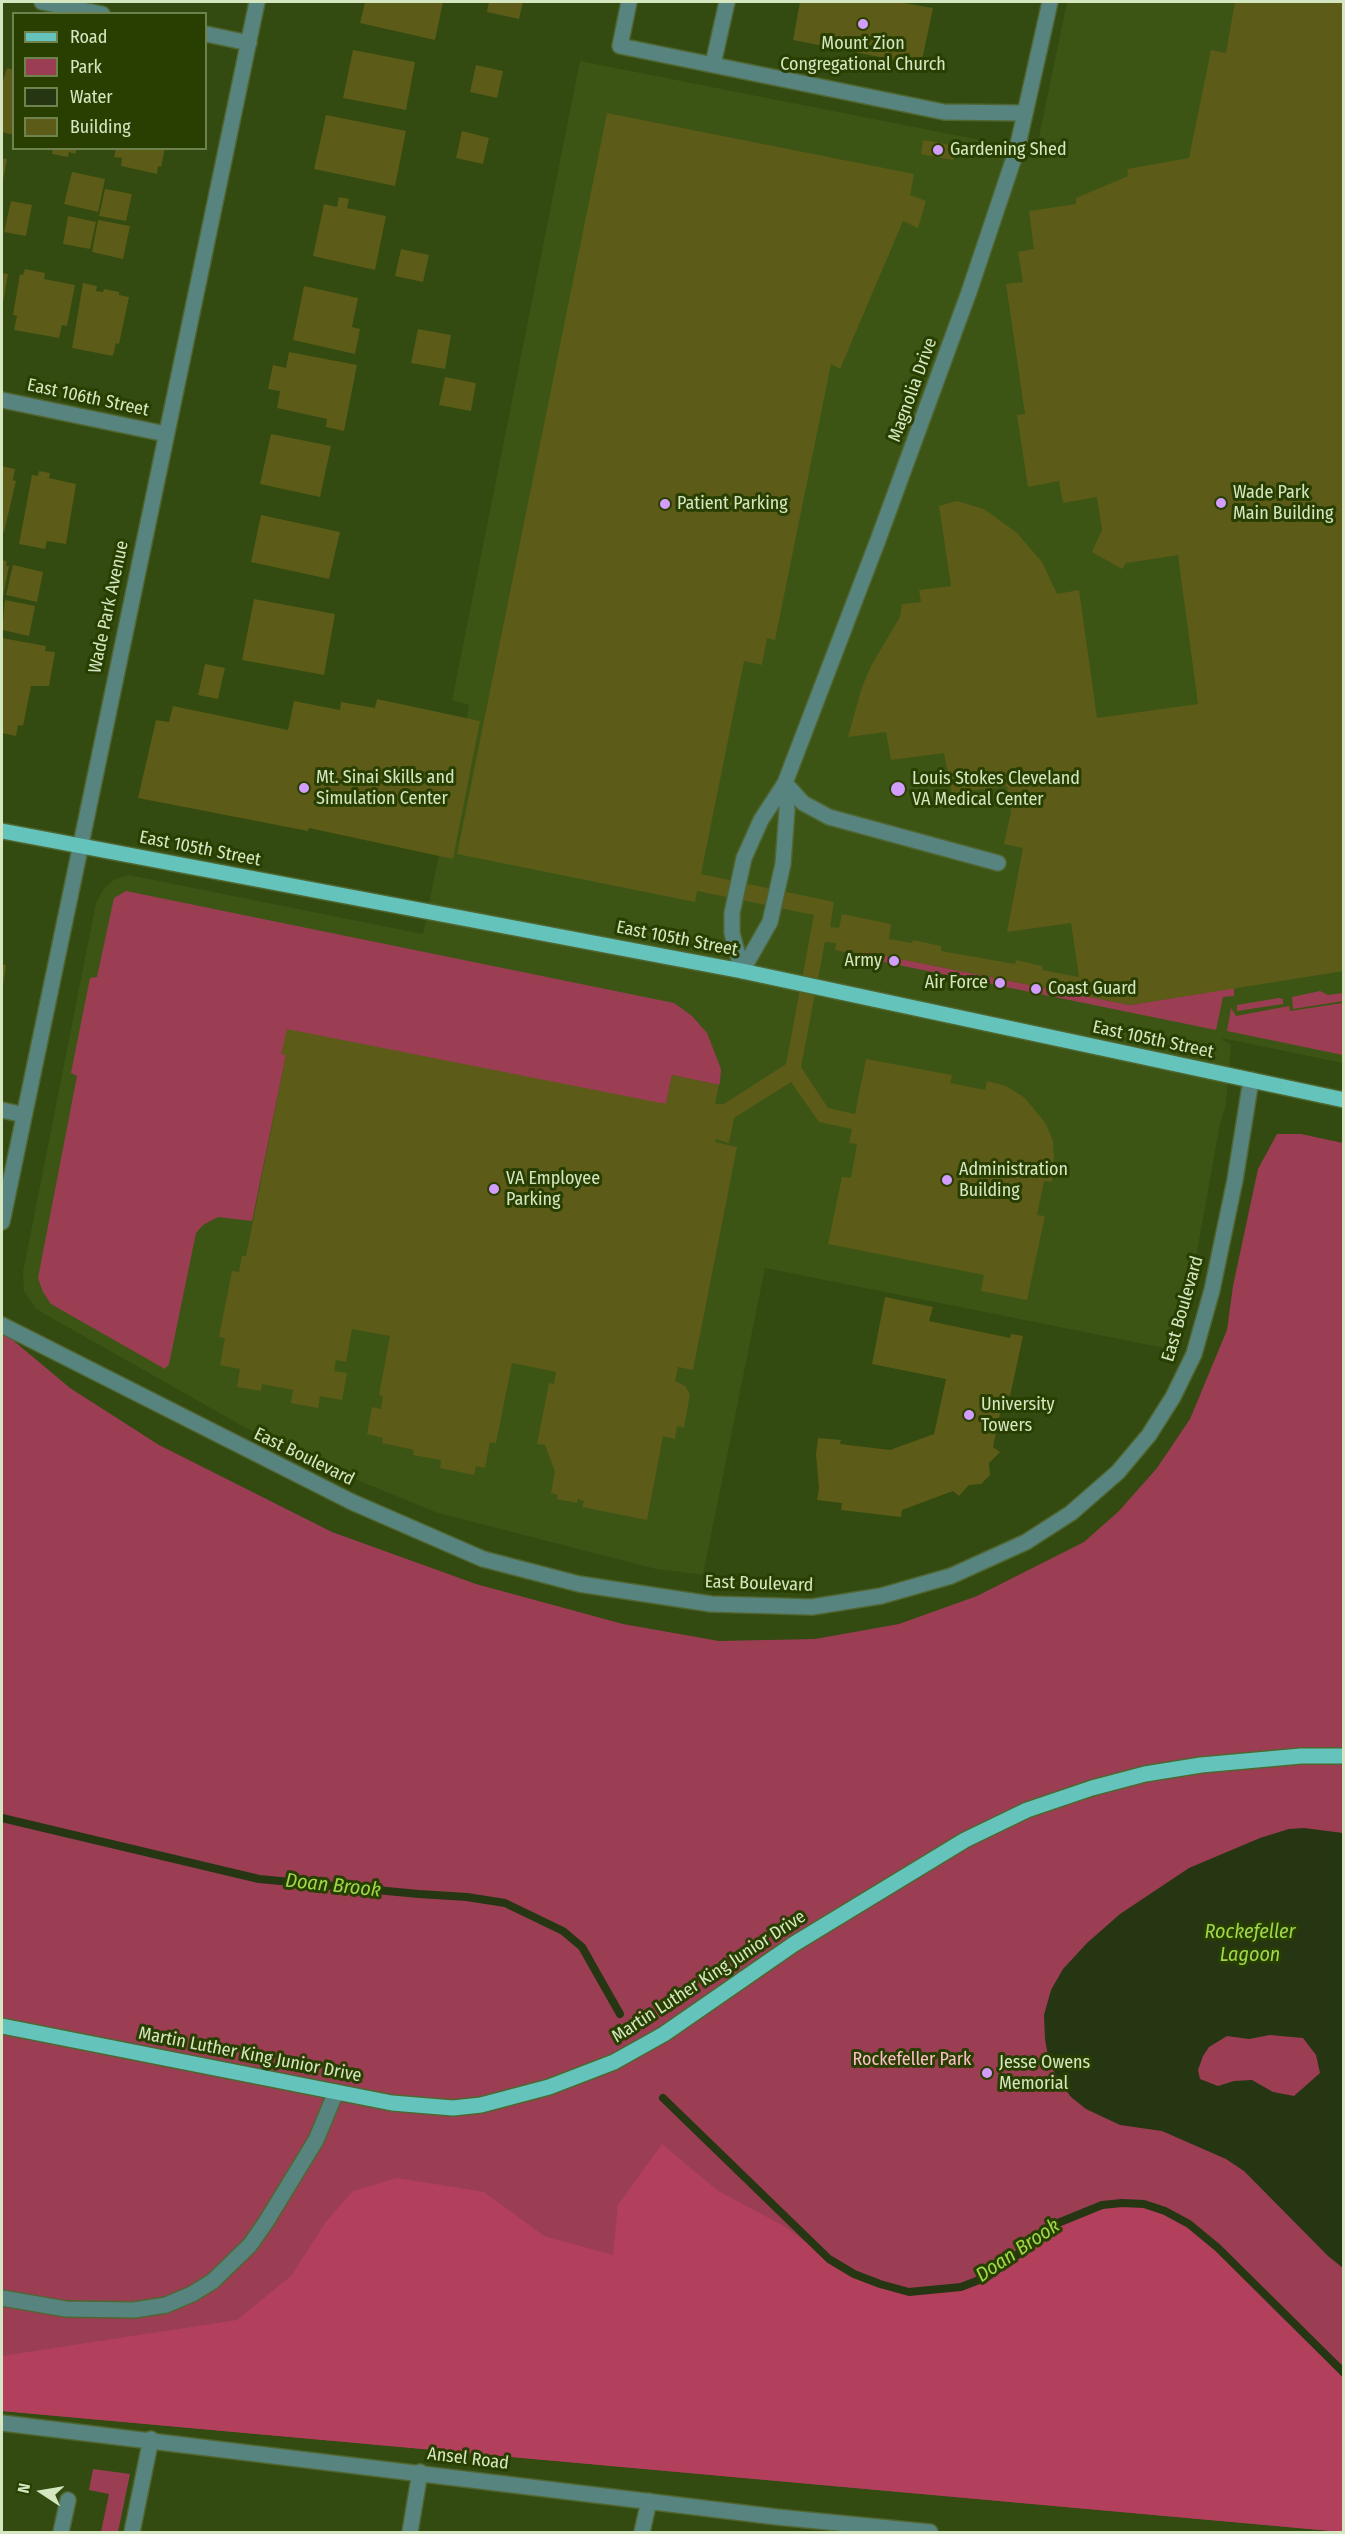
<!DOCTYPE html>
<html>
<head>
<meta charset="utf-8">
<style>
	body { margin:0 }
	#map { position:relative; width:1345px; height:2534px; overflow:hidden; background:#334a10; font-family:"Fira Sans Condensed",sans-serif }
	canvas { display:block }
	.frame { position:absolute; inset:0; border:3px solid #d5e7c1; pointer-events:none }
	.legend { position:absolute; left:12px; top:12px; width:195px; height:138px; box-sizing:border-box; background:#293f02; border:2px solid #6e824e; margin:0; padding:8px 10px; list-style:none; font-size:18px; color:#d5e7c1 }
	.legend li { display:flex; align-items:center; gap:12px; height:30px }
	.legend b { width:30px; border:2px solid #6e824e }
	.north { position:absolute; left:12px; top:2462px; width:60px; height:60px; -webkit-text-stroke:4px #293f02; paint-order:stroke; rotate:282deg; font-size:16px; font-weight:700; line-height:24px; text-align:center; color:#d5e7c1 }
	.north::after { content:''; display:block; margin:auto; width:21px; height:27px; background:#d5e7c1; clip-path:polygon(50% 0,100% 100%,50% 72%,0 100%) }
</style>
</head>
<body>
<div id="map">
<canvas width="1345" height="2534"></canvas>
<div class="frame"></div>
<ul class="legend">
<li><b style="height:8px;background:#64c4bc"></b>Road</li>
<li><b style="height:16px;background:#9b3e54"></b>Park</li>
<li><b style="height:16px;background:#263512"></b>Water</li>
<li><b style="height:16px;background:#5c5b18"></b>Building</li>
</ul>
<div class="north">N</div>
</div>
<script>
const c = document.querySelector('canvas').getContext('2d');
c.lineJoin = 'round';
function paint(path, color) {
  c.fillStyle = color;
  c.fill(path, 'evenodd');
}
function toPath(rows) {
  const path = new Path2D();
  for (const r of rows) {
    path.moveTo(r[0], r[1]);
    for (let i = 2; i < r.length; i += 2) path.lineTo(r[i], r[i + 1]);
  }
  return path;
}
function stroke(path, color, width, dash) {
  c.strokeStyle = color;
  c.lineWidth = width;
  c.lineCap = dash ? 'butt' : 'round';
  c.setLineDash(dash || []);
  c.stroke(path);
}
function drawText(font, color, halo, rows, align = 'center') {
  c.font = font + ' "Fira Sans Condensed",sans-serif';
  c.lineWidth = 6;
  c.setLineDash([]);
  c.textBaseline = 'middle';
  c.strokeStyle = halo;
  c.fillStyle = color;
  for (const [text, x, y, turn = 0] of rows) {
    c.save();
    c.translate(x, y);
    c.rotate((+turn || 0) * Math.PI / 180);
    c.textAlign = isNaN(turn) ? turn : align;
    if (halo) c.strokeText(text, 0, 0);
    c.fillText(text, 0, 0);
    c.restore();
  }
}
const built = toPath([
	[1067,2,1343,2,1343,1063,1221,1038,1231,1045,1226,1104,1220,1124,1193,1274,1169,1349,765,1268,703,1575,656,1569,438,1513,352,1478,244,1427,36,1309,24,1291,23,1272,96,903,104,888,115,879,129,875,423,934,469,705,452,700,580,61,1036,151]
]);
const green = toPath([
	[126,891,674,1003,692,1016,707,1033,721,1069,720,1082,719,1085,672,1075,666,1104,282,1054,286,1055,252,1221,218,1217,203,1225,196,1233,169,1364,165,1369,51,1304,43,1292,38,1278,77,1076,71,1073,90,978,97,977,114,898],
	[866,952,1130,1005,1234,988,1234,996,1223,997,1216,1030,864,958],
	[1320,991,1328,995,1343,993,1343,1001,1293,1009,1292,997],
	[1279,998,1283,999,1283,1004,1237,1011,1237,1005],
	[1343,1003,1343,1055,1227,1031,1231,1008,1236,1016,1289,1006,1290,1011],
	[1277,1134,1301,1134,1343,1143,1343,2532,2,2411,2,1331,70,1388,159,1445,332,1532,476,1584,623,1624,719,1641,815,1639,899,1624,977,1596,1084,1542,1119,1511,1157,1468,1190,1419,1227,1330,1233,1286,1258,1169],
	[93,2469,130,2474,118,2532,101,2532,109,2494,89,2490]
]);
const forest = toPath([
	[662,2144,718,2191,782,2225,829,2259,854,2274,880,2284,909,2292,961,2287,987,2277,1015,2257,1035,2238,1058,2223,1102,2205,1122,2203,1144,2204,1165,2211,1189,2224,1218,2248,1343,2373,1343,2532,2,2411,2,2356,237,2320,291,2276,326,2222,353,2191,397,2178,484,2192,544,2236,613,2255,618,2205]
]);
const water = toPath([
	[1304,1828,1343,1833,1343,2268,1328,2256,1244,2171,1226,2159,1162,2131,1120,2125,1086,2109,1071,2097,1059,2081,1049,2062,1045,2039,1044,2015,1051,1990,1063,1969,1087,1943,1120,1914,1189,1868,1260,1838,1289,1829],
	[1270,2035,1303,2038,1316,2055,1320,2073,1294,2096,1273,2092,1252,2080,1234,2081,1218,2086,1200,2079,1198,2070,1203,2056,1209,2047,1227,2036,1249,2039]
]);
const stream = toPath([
	[2,1818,259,1879,419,1894,467,1897,505,1903,563,1931,582,1947,620,2014],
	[663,2098,829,2259,854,2274,880,2284,909,2292,961,2287,987,2277,1015,2257,1035,2238,1058,2223,1102,2205,1122,2203,1144,2204,1165,2211,1189,2224,1218,2248,1344,2373]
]);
const building = toPath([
	[365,2,443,2,435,40,360,23],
	[489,2,523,2,519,19,487,12],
	[800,2,898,2,933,8,921,65,793,40],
	[1235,2,1344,2,1344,971,1130,1005,866,952,864,956,835,950,836,943,825,942,801,1067,828,1108,855,1114,866,1059,952,1075,950,1083,985,1090,987,1081,1006,1086,1025,1098,1046,1124,1053,1141,1054,1158,1052,1182,1044,1181,1037,1215,1045,1216,1027,1300,981,1291,984,1275,828,1244,842,1177,851,1178,857,1144,849,1143,852,1129,819,1122,791,1082,734,1118,729,1143,716,1139,715,1142,737,1147,693,1370,678,1367,675,1381,685,1386,690,1394,684,1428,677,1426,675,1439,663,1436,647,1520,582,1507,584,1501,578,1499,577,1503,557,1499,558,1495,551,1493,555,1472,545,1445,537,1444,549,1383,554,1384,556,1372,512,1363,496,1443,490,1442,485,1468,476,1466,474,1475,440,1468,441,1460,413,1455,414,1450,382,1443,383,1438,367,1434,372,1407,381,1409,383,1396,379,1395,390,1336,352,1329,346,1362,336,1360,334,1371,347,1373,342,1400,320,1396,318,1408,291,1403,293,1390,262,1384,261,1391,237,1387,240,1369,220,1365,225,1338,219,1337,232,1271,239,1272,242,1256,246,1256,286,1055,281,1054,287,1029,666,1104,672,1075,719,1085,715,1104,724,1104,786,1064,814,915,697,891,695,902,457,854,607,113,914,174,910,195,926,201,918,228,903,221,840,369,831,364,775,640,767,638,762,665,744,661,701,874,834,902,830,927,839,928,842,914,891,924,889,939,912,943,913,940,941,946,941,951,1015,964,1016,960,1042,966,1042,970,1079,977,1071,923,1007,932,1023,848,1004,844,1011,812,1007,786,952,793,944,753,891,760,886,732,848,737,862,687,871,666,900,617,902,604,921,602,919,590,951,586,939,506,957,501,984,509,1017,533,1042,562,1057,594,1079,590,1097,718,1198,704,1178,555,1126,563,1122,569,1092,552,1102,530,1097,497,1063,503,1059,481,1028,487,1017,415,1025,414,1006,284,1023,282,1018,252,1034,249,1029,211,1076,204,1076,198,1128,176,1127,169,1189,158,1211,50,1226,53],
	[353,50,415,62,406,110,343,98],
	[476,65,503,71,497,98,470,92],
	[7,68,14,70,14,135,2,132,2,84],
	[326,115,406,131,395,186,314,169],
	[462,131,489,138,483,164,456,158],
	[923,140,956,146,953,160,921,154],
	[53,148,77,148,75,154,69,152,68,157,52,154],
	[116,148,165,148,161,167,158,166,157,174,121,166,122,158,114,157],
	[2,158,7,159,3,181,2,181],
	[72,172,105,179,98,212,64,204],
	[105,189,132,194,126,221,99,216],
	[339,197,349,199,347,208,386,216,375,270,313,256,324,204,337,207],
	[11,201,32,205,26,236,4,232],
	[68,216,96,222,90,249,63,244],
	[98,220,130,226,123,259,92,252],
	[401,249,429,255,423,282,395,276],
	[25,269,45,273,44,279,75,285,67,326,62,325,59,338,14,330,17,316,13,315,20,274,23,275],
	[2,273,8,274,3,303,2,303],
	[83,283,97,286,96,291,103,292,104,289,119,292,119,295,129,297,119,344,116,343,113,356,72,348],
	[304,286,358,298,352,327,360,329,355,354,293,340],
	[418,329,451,335,445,369,411,363],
	[289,352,357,365,344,431,326,427,327,419,277,408,280,391,268,389,273,365,286,368],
	[445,377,476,383,471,411,439,405],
	[271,434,331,446,320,497,260,484],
	[2,466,15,469,13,480,16,481,4,532,2,532],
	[39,471,50,473,49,478,76,484,66,544,47,541,45,549,19,544,32,475,38,476],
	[261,515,340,532,329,579,251,562],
	[2,560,7,561,6,566,9,566,3,597],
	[13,565,43,572,37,602,6,595],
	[254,599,335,614,324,675,242,660],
	[5,600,35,606,29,636,2,630],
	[2,638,46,646,45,651,55,652,49,686,31,686,23,726,18,725,16,736,2,733],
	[205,664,225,668,218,699,198,695],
	[377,699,480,721,453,859,309,828,308,831,138,798,156,720,169,722,173,706,288,730,294,701,340,710,341,702,375,708],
	[2,964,6,965,3,986,2,985],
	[885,1297,933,1307,929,1321,1010,1338,1011,1334,1023,1336,1010,1396,1004,1395,993,1447,1000,1452,989,1463,990,1475,981,1484,969,1485,959,1496,953,1491,902,1510,901,1517,841,1510,842,1503,817,1500,819,1489,816,1454,818,1438,841,1440,840,1444,890,1450,934,1434,946,1379,872,1364]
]);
const minor = toPath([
	[42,2,102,14],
	[629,2,620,46,944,112,1025,113],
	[206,34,249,43],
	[713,64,727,2],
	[2,400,166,434],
	[785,783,803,803,829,817,998,863],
	[742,971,732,933,732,913,744,858,761,820,785,783,878,540,969,292,1017,149,1050,2],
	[742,971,770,922,783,864,787,810,785,783],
	[2,1110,24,1115],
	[2,1222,257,2],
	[2,1325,352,1502,483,1559,579,1584,711,1604,812,1607,881,1596,951,1576,1026,1542,1071,1513,1118,1472,1149,1435,1173,1397,1194,1354,1212,1290,1235,1180,1251,1080],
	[2,2298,66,2309,134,2310,166,2305,192,2294,213,2281,250,2245,266,2222,316,2140,336,2092],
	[2,2423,777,2517,930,2532],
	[61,2532,68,2500],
	[132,2532,151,2439],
	[410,2532,420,2472],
	[642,2532,649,2501]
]);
const major = toPath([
	[2,831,742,971,1344,1100],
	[2,2026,392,2103,453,2108,481,2105,549,2087,614,2062,664,2034,794,1944,965,1840,1027,1810,1092,1788,1145,1774,1201,1765,1301,1756,1344,1756]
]);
const markers = [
	[863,24,6,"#d29dfd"],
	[938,150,6,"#d29dfd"],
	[1221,503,6,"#d29dfd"],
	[665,504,6,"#d29dfd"],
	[304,788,6,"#d29dfd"],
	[898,789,8,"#d29dfd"],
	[894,961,6,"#d29dfd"],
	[1000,983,6,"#d29dfd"],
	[1036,989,6,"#d29dfd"],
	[947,1180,6,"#d29dfd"],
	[494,1189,6,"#d29dfd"],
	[969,1415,6,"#d29dfd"],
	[987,2073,6,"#d29dfd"]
];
const poiNames = [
	["Mount Zion",863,44,"center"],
	["Congregational Church",863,65,"center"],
	["Gardening Shed",950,150],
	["Wade Park",1233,493],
	["Main Building",1233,514],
	["Patient Parking",677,504],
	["Mt. Sinai Skills and",316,778],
	["Simulation Center",316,799],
	["Louis Stokes Cleveland",912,779],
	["VA Medical Center",912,800],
	["Army",882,961,"right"],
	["Air Force",988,983,"right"],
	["Coast Guard",1048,989],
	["Administration",959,1170],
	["Building",959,1191],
	["VA Employee",506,1179],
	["Parking",506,1200],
	["University",981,1405],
	["Towers",981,1426],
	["Jesse Owens",999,2063],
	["Memorial",999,2084]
];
const streetNames = [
	["Magnolia Drive",913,390,-70],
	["East 106th Street",88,398,12],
	["Wade Park Avenue",109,607,-78],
	["East 105th Street",200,849,11],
	["East 105th Street",677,939,11],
	["East 105th Street",1153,1040,12],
	["East Boulevard",1183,1309,-74],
	["East Boulevard",304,1457,26],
	["East Boulevard",759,1584,2],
	["Martin Luther King Junior Drive",709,1977,-33],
	["Martin Luther King Junior Drive",250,2055,11],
	["Ansel Road",468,2459,7]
];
const parkNames = [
	["Rockefeller Park",912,2060]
];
const waterNames = [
	["Doan Brook",333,1886,6],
	["Rockefeller",1250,1932],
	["Lagoon",1250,1955],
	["Doan Brook",1018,2251,-34]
];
paint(built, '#3c5515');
paint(green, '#9b3e54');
paint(forest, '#b2405c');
paint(water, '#263512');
stroke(stream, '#263512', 8);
paint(building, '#5c5b18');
stroke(minor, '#506630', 18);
stroke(major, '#506630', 18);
stroke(minor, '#588480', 15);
stroke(major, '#64c4bc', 15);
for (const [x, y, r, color] of markers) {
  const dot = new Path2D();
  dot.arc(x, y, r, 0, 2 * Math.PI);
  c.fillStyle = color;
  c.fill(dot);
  stroke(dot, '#293f02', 2);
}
drawText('18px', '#d5e7c1', '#293f02', poiNames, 'left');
drawText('18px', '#d5e7c1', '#293f02', streetNames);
drawText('18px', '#fdbfc9', '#293f02', parkNames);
drawText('italic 20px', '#9fd84b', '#293f02', waterNames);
</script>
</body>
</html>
